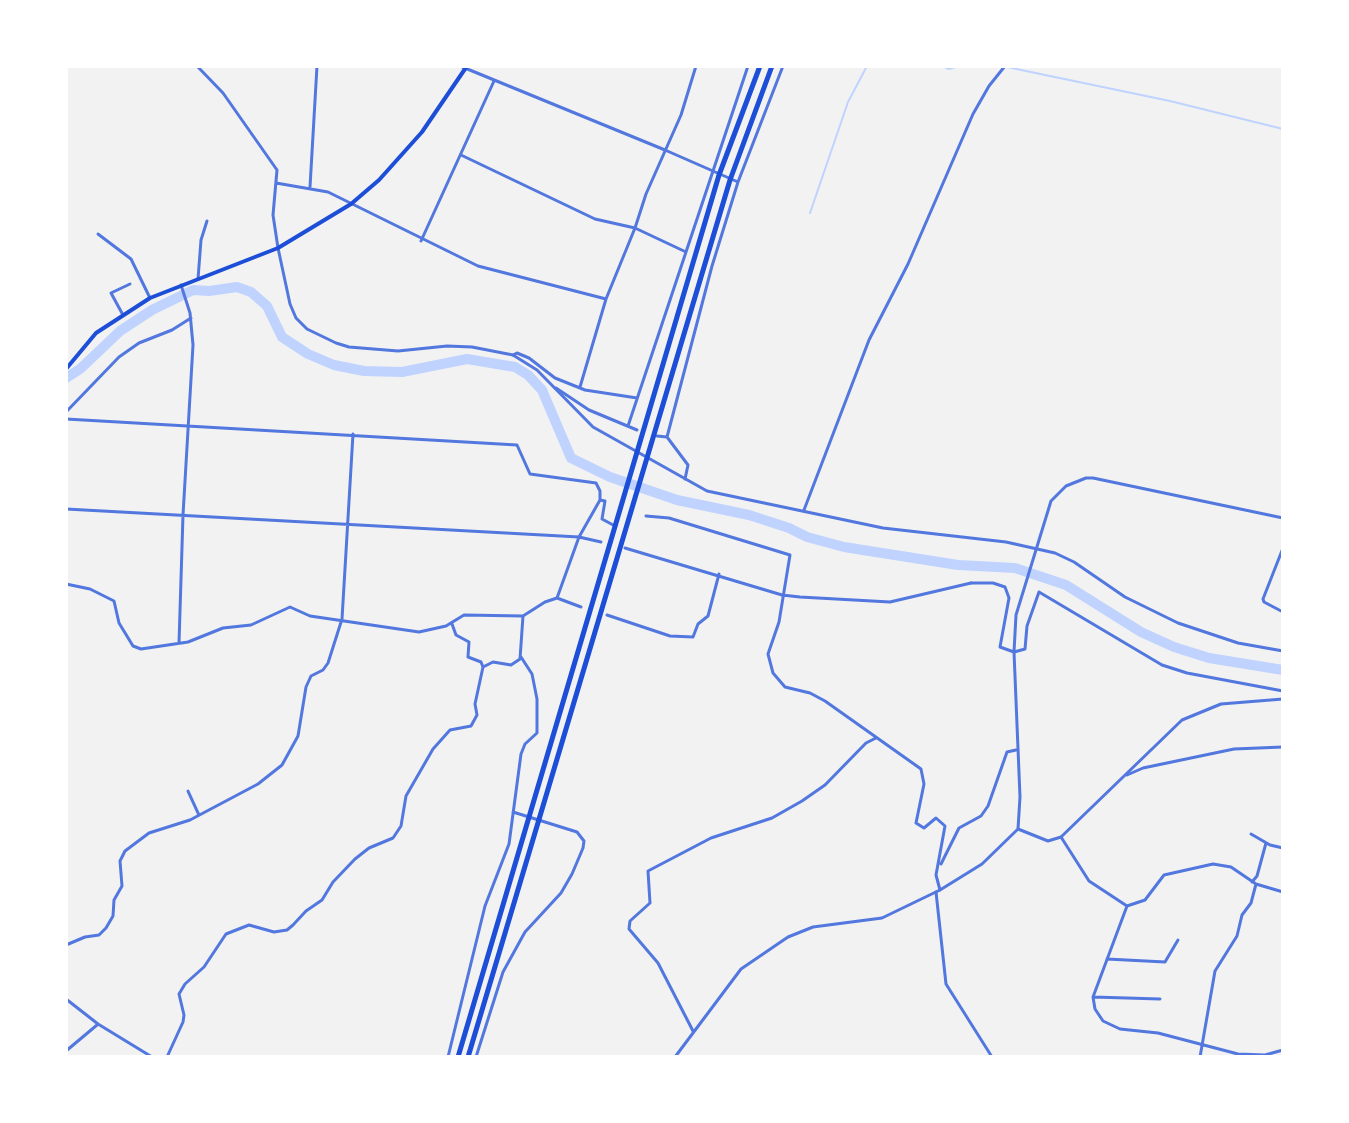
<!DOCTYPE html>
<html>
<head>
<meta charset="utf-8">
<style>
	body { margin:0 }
	#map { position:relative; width:1349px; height:1123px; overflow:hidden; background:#f2f2f2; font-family:"PT Sans Narrow",sans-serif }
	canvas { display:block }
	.frame { position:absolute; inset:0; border:68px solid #fff; pointer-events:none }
</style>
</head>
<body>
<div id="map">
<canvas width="1349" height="1123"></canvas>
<div class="frame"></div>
</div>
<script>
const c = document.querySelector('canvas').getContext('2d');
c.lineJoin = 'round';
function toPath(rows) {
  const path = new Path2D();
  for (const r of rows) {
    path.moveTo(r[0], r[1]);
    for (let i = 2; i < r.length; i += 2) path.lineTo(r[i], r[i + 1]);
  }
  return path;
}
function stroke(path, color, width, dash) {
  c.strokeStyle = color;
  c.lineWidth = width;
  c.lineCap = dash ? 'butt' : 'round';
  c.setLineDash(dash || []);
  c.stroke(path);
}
const stream = toPath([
	[942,66,949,69,959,66],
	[1002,66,1170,101,1283,129],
	[810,213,848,102,867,66]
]);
const river = toPath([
	[66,378,80,369,120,331,152,310,193,290,209,291,237,287,251,292,267,306,282,337,308,354,334,365,364,371,402,372,467,359,515,367,528,375,542,390,571,458,610,477,677,500,749,515,789,528,807,537,844,547,958,565,1015,568,1066,585,1141,632,1174,647,1209,658,1283,670]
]);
const minor = toPath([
	[197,66,223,93,277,170,273,215,278,248],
	[665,150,738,182],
	[461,155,595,219,635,228,686,252],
	[276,183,328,192,478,266,606,299],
	[310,187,317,66],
	[98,234,131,259,150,298],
	[421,241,494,81],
	[198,279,201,240,207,221],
	[123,315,111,293,130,284],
	[513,355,517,353,529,358,555,378,585,390,637,398],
	[580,387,606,299,635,228,646,194,681,115,696,66],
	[556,388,589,410,637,430],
	[66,412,119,357,139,343,172,330,191,318],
	[66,419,517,445,530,474,596,483,600,491,600,500,579,537,557,598],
	[628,426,748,66],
	[657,436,667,437,688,465,685,479],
	[667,437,712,266,738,182,783,66],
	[600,500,605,501,602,519,615,526],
	[66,509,579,537,601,542],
	[804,510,869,340,908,264,973,114,989,86,1005,66],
	[646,516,669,518,790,555,779,622,768,654,773,673,785,687,810,693,825,701,921,769,924,784,916,823,924,828,936,818,945,826,936,875,940,890],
	[625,548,782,595,800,597,890,602,971,583],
	[1283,548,1263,599,1264,602,1283,612],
	[66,584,90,589,114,601,119,623,133,646,141,649,188,642,223,628,251,625,290,607,310,616,419,632,446,626,464,615,523,616,545,602,557,598,581,607],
	[607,615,670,636,693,637,698,624,708,616,719,574],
	[179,643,183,515,193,345,190,313,181,285],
	[1014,652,1025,649,1027,626,1039,592,1162,665,1187,673,1283,691],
	[483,667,493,662,511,665,520,659,523,616],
	[1127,775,1143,768,1234,749,1283,747],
	[188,791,199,815],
	[1251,834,1270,845,1283,848],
	[1061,837,1089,881,1127,906],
	[941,864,959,828,981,816,988,806,1007,752,1016,750],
	[1252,882,1257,876,1266,843],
	[936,892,946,984,992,1057],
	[1127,906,1093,997,1095,1009,1103,1021,1120,1029,1158,1033,1238,1054,1265,1055,1283,1050],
	[1127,906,1145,900,1164,875,1213,864,1231,867,1256,884,1283,892],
	[66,945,85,937,99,935,106,928,113,916,114,900,122,886,120,861,125,851,149,833,190,820,258,784,282,765,298,736,306,687,311,676,323,670,328,663,342,619,353,434],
	[1107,959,1165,962,1178,940],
	[1093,997,1160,999],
	[693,1031,658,963,629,929,630,921,650,903,648,871,711,838,772,818,802,801,825,785,866,743,876,738],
	[167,1057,183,1022,184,1015,179,994,185,984,204,967,226,934,249,925,274,932,287,930,293,925,306,911,322,900,333,882,355,859,369,848,393,838,401,826,406,796,433,749,450,730,471,726,477,715,475,704,483,667,481,662,468,657,469,642,456,635,452,624],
	[448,1057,485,906,509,844,521,754,525,744,537,733,537,699,532,674,521,657],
	[476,1057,503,972,525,932,561,893,572,874,583,848,584,841,577,832,513,812],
	[1200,1057,1215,971,1237,936,1242,915,1251,903,1256,884]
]);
const tertiary = toPath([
	[460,66,665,150],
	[278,248,290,304,296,318,307,329,336,343,349,347,398,351,447,346,472,347,513,355,537,370,593,427,707,491,883,528,1006,542,1055,553,1074,562,1125,597,1178,623,1238,643,1283,651],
	[971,583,993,583,1005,587,1009,598,1000,647,1014,652],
	[1018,829,1020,797,1014,652,1016,615,1051,501,1066,486,1086,478,1093,478,1283,518],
	[66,999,98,1024,152,1057],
	[66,1051,97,1025],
	[675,1057,741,969,788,937,813,927,882,918,940,890,982,864,1018,829,1048,841,1061,837,1182,720,1221,704,1283,699]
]);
const primary = toPath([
	[66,369,96,333,150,298,278,248,351,204,379,180,422,132,467,66]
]);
const trunk = toPath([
	[458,1057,719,175,760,66],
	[468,1057,730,180,772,66]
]);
stroke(stream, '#bfd3fe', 2);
stroke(river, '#bfd3fe', 10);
stroke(minor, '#5277de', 3);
stroke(tertiary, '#5277de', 3);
stroke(primary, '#1d4ed8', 4);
stroke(trunk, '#1d4ed8', 5);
</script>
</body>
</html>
